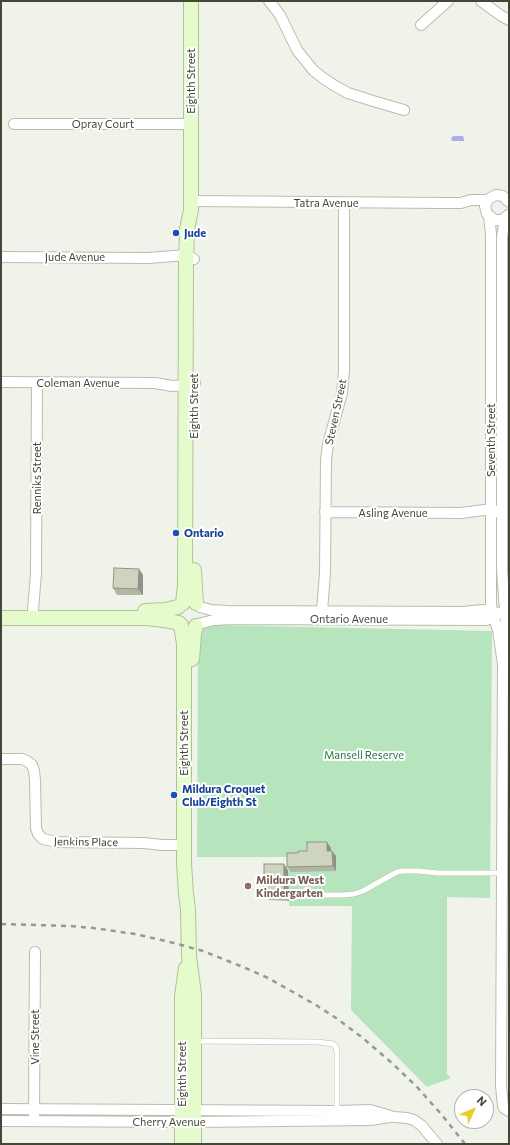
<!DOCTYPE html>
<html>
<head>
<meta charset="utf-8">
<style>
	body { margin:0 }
	#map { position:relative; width:510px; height:1145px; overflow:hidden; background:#f0f3ea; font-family:Commissioner,sans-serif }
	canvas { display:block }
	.frame { position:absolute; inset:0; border:2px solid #424738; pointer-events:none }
	.north { position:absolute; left:454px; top:1089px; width:40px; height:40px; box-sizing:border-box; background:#fff; border:1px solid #b3b5af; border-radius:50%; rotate:45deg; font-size:11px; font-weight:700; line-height:16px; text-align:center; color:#424738 }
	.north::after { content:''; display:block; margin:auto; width:14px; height:18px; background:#eacc2a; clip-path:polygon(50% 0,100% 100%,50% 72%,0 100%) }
</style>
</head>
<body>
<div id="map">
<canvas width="510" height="1145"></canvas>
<div class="frame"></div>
<div class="north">N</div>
</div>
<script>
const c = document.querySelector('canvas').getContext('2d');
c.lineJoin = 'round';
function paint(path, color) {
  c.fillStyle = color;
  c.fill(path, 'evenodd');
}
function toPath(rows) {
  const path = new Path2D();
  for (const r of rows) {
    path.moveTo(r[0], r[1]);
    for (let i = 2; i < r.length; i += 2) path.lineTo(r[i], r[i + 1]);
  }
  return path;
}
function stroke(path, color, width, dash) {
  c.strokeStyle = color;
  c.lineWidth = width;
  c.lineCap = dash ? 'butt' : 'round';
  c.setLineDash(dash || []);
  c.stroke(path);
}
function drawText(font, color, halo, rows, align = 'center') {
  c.font = font + ' Commissioner,sans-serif';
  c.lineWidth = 4;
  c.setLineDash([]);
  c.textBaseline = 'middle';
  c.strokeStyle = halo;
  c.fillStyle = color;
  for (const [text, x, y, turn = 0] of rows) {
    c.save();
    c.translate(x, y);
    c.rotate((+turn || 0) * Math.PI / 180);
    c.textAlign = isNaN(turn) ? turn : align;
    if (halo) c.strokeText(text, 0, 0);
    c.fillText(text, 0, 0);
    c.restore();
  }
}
const green = toPath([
	[210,625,492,631,490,898,447,897,447,1074,451,1078,427,1087,351,1010,352,906,289,906,288,857,197,857,198,638,201,630,203,628]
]);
const water = toPath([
	[453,136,463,136,464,139,464,141,452,141,451,138]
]);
const lane = toPath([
	[306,889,314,893,323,895,342,895,354,894,363,891,397,872,403,871,418,871,438,873,502,873],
	[195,1041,318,1042,333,1044,336,1047,337,1052,337,1112]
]);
const street = toPath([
	[269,1,280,15,297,50,313,70,323,78,335,86,348,93,373,101,404,110],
	[481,1,500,15,509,20],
	[421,25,448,1],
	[14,124,191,124],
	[191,201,444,203,461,203,471,200,488,200],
	[508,215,502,220,495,220,487,214,485,206,488,200,490,198,496,195,503,196,509,202],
	[489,216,491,234,491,603,492,612,498,630,503,664,501,1086,503,1106,504,1108,509,1111],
	[1,257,148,258,186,255,194,259],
	[1,382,155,383,172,386,186,385,195,383],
	[325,512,461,513,484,510,494,510,497,512],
	[200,607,211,610,228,611,462,612,483,610,497,613],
	[33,610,36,573,37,382],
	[324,619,322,611,325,573,326,460,328,444,342,393,344,371,344,203],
	[198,624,214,620,233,619,486,620,490,619,499,613],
	[504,658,507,648,507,637,502,570,502,237,505,218],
	[1,759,22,759,27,761,32,765,34,771,35,780,36,828,38,834,43,839,57,842,144,843,162,845,184,845],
	[1,1109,337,1111,370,1110,394,1117,407,1118,414,1120,422,1126,437,1144],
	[34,1116,35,952],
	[1,1121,194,1122,370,1120,390,1117]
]);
const secondary = toPath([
	[194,570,196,603],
	[183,603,185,585,186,262,187,229,191,210,191,1],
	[145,611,165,610,178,607],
	[1,618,147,618,164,620,179,623],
	[181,625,184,644,184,863,186,894,188,909,189,956,194,995,194,1144],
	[192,659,194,633,196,626],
	[182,1144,182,996,186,968]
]);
const rail = toPath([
	[1,924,70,926,93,928,135,934,170,942,203,951,243,967,268,978,316,1005,336,1018,364,1039,393,1064,417,1087,442,1115,465,1144]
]);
const wall = toPath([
	[139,569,143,575,143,595,117,595,113,588],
	[331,848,331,851,336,856,336,871,291,872,287,867,298,853],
	[288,870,289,901,269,900,264,894]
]);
const shadedWall = toPath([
	[139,569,143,575,143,595,138,589],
	[327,842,331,848,331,856,327,851],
	[332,851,336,856,336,871,333,866],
	[284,864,288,870,289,901,284,894]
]);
const building = toPath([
	[114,568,139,569,138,589,113,588,114,568],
	[307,842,327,842,327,851,332,851,333,866,287,867,287,853,298,853,298,851,307,851,307,842],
	[264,864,284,864,284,894,264,894,264,864]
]);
const markers = [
	[176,233,4,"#1a4fb4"],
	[176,533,4,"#1a4fb4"],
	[174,795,4,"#1a4fb4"],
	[248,886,4,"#8d6e63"]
];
const streetNames = [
	["Eighth Street",191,81,-90],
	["Opray Court",103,124],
	["Tatra Avenue",326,203],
	["Jude Avenue",75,257],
	["Coleman Avenue",78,383],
	["Eighth Street",194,406,-90],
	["Steven Street",336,412,-78],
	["Seventh Street",491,440,-90],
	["Renniks Street",37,478,-90],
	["Asling Avenue",393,513],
	["Ontario Avenue",349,619],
	["Eighth Street",184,743,-90],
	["Jenkins Place",86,842,1],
	["Vine Street",35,1037,-90],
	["Eighth Street",182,1074,-90],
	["Cherry Avenue",169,1122]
];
const transitNames = [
	["Jude",184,233],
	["Ontario",184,533],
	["Mildura Croquet",182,789],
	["Club/Eighth St",182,802]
];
const parkNames = [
	["Mansell Reserve",364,755]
];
const educationNames = [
	["Mildura West",256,880],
	["Kindergarten",256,893]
];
paint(green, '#b6e4bc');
paint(water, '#b1abeb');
stroke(lane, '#b8bead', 6);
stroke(street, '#b8bead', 12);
stroke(secondary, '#afc494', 16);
stroke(lane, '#fff', 5);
stroke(street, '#fff', 10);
stroke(secondary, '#e6fbcc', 14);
stroke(rail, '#989898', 2.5, [5, 5]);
paint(wall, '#b1b6a5');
paint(shadedWall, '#909486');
paint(building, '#ced4c0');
stroke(building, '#909486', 1);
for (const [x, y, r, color] of markers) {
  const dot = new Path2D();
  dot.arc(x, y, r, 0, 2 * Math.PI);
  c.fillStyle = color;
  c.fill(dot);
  stroke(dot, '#fff', 1.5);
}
drawText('11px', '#424738', '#fff', streetNames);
drawText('bold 11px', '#164399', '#fff', transitNames, 'left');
drawText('11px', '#2f7545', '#fff', parkNames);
drawText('bold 11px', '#785e54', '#fff', educationNames, 'left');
</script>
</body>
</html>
